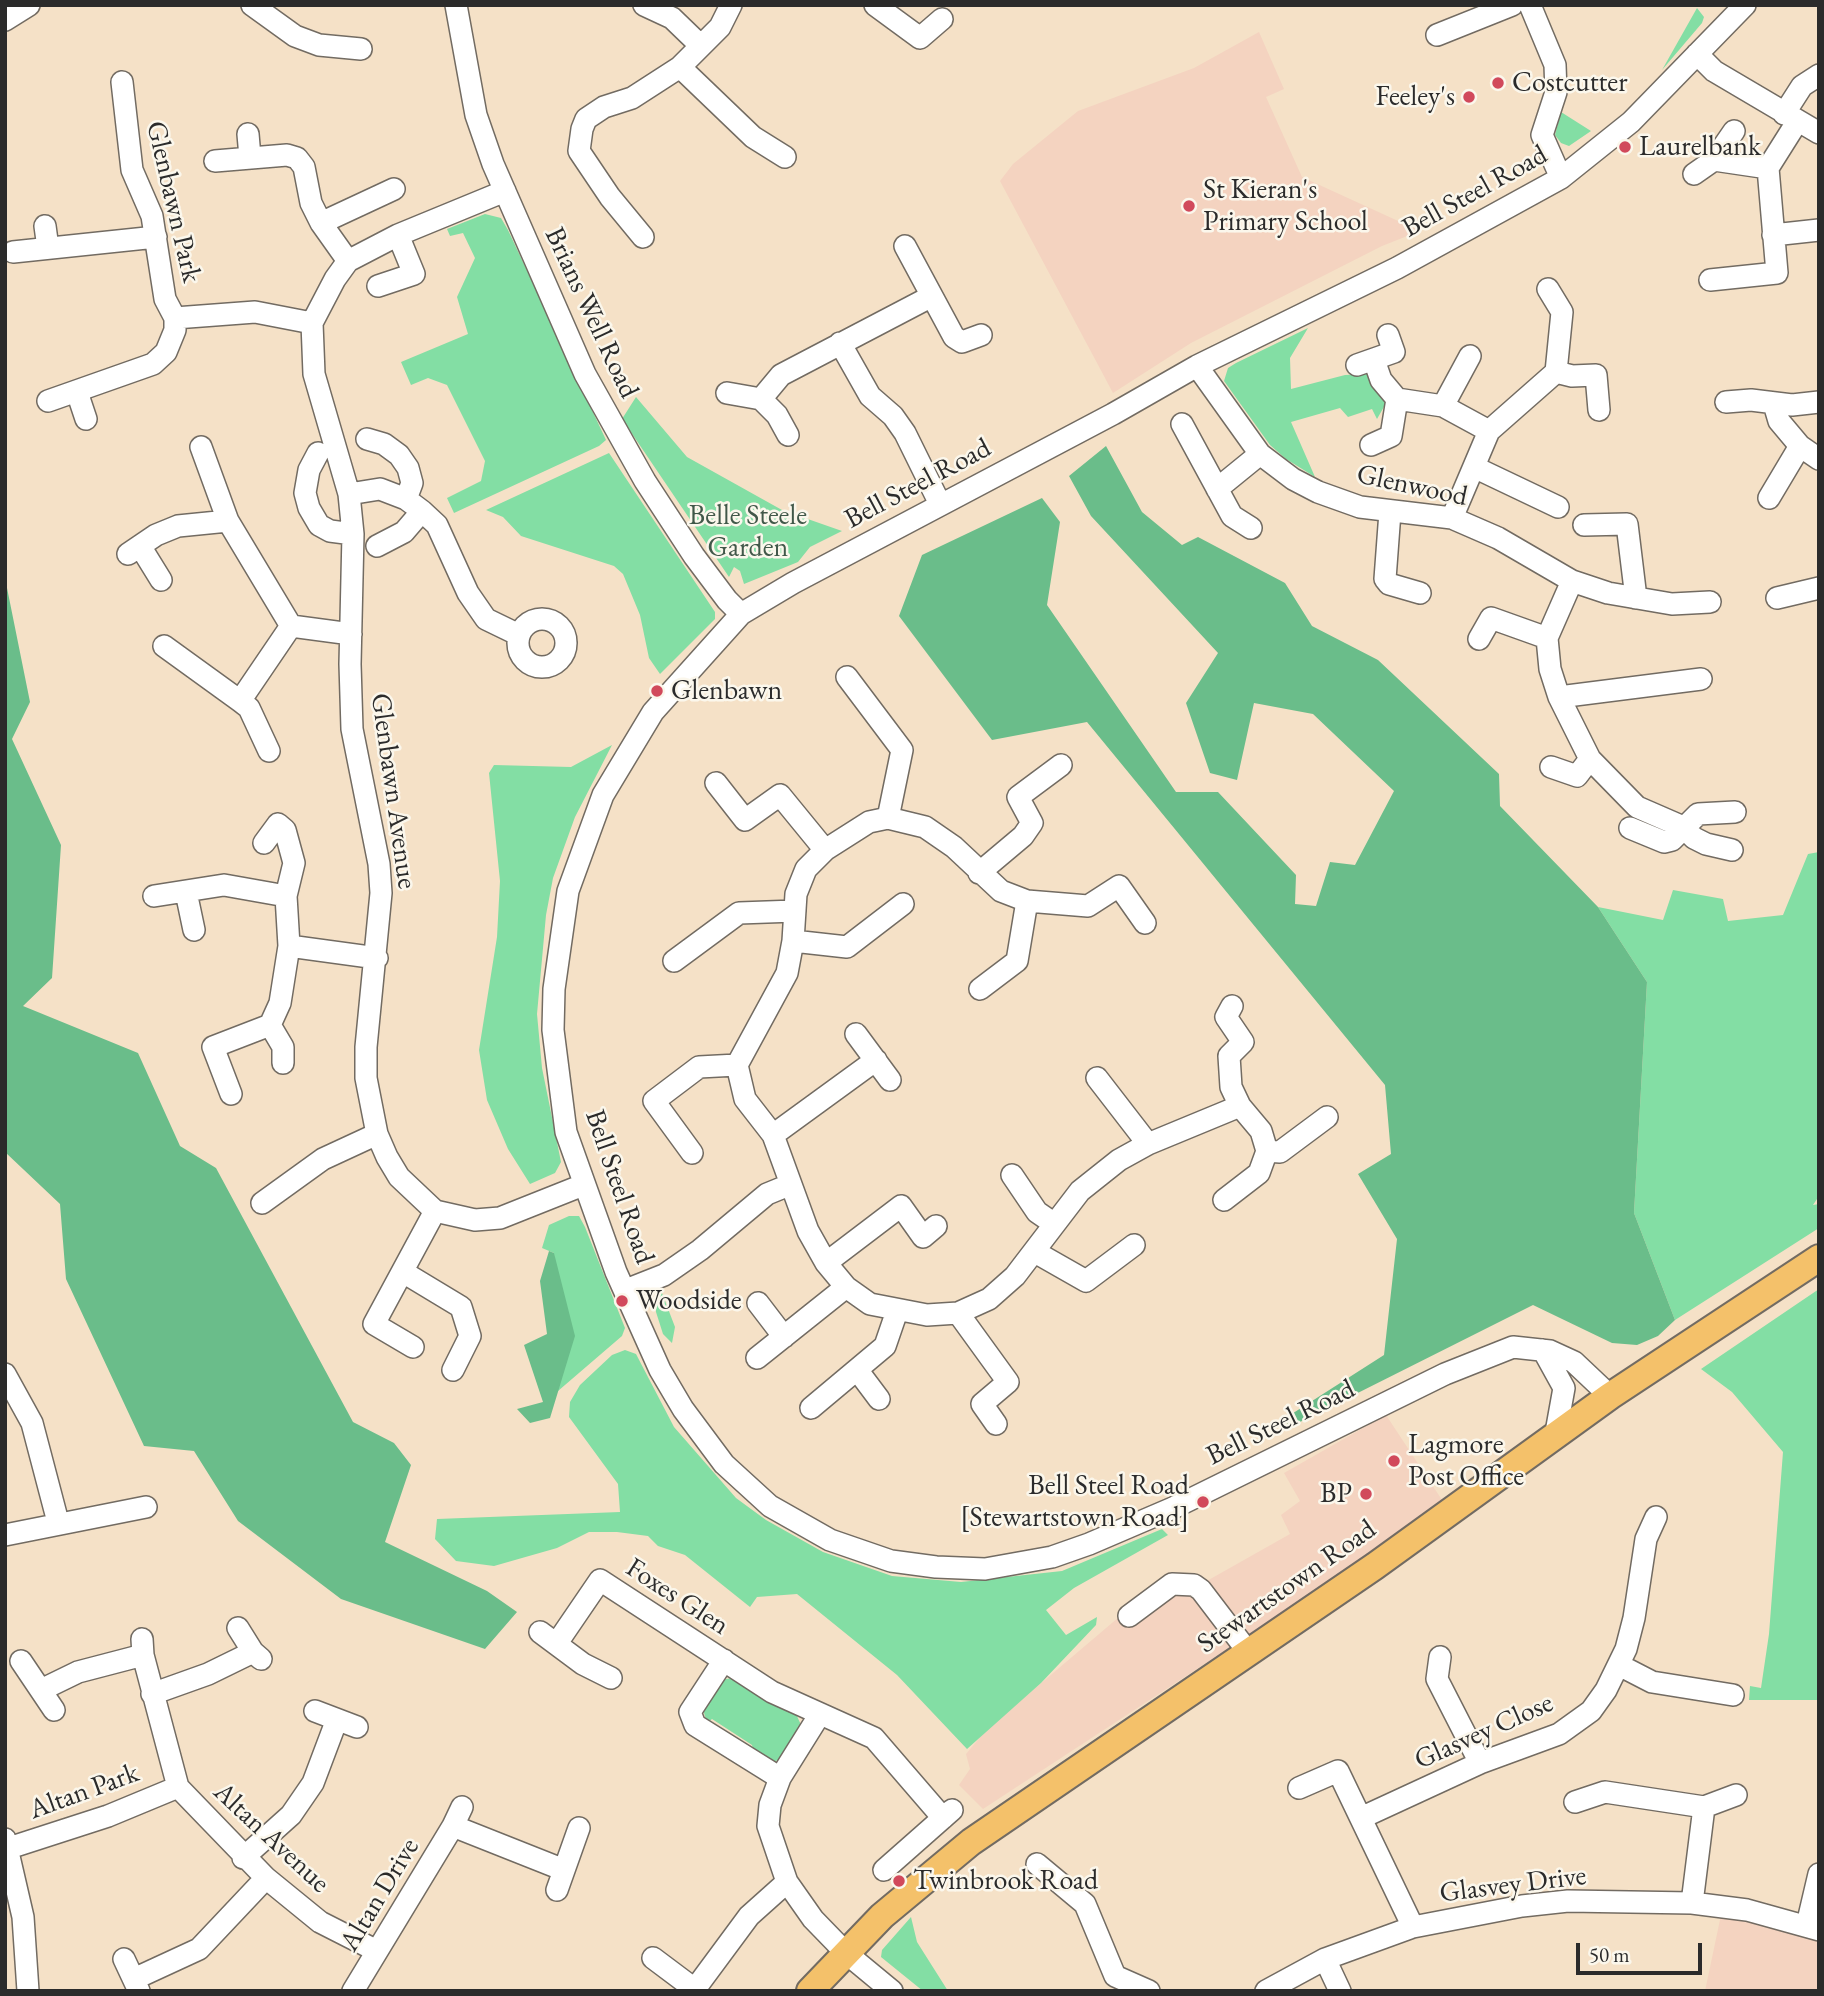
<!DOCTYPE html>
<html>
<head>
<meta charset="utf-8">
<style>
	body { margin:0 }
	#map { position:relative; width:1824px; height:1996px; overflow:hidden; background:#f5e1c7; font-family:"EB Garamond",serif }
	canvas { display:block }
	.frame { position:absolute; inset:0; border:7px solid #2b2b2b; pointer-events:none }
	.scale { position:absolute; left:1576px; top:1943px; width:126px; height:32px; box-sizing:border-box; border:4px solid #2b2b2b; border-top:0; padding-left:9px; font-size:21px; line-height:24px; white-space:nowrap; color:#2b2b2b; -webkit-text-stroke:5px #fbf7ec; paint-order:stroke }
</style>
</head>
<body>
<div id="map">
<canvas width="1824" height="1996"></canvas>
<div class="frame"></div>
<div class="scale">50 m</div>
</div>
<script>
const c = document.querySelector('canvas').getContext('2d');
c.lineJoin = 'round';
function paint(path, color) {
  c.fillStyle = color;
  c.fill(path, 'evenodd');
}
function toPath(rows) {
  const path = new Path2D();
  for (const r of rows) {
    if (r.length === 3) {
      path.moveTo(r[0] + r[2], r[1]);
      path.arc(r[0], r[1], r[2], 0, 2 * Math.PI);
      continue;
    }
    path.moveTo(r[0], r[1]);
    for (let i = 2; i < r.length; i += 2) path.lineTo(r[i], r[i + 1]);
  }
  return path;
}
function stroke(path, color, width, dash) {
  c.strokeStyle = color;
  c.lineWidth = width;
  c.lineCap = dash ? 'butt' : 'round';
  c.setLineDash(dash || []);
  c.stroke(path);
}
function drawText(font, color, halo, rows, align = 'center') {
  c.font = font + ' "EB Garamond",serif';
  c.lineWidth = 5;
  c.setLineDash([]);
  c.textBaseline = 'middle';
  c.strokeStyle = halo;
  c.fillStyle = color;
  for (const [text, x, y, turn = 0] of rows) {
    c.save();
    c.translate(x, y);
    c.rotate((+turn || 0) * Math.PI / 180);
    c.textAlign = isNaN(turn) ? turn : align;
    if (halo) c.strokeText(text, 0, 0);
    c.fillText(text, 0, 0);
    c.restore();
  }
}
const built = toPath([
	[1259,32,1284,89,1266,97,1302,177,1420,231,1382,246,1191,343,1113,393,1000,181,1013,164,1078,111,1194,68],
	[1386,1415,1446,1506,983,1809,959,1785,970,1769,966,1754,986,1730,1172,1572,1188,1574,1205,1582,1290,1534,1281,1515,1300,1501,1284,1473],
	[1721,1915,1759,1921,1819,1939,1819,1991,1705,1991]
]);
const green = toPath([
	[1697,8,1704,17,1702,23,1662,70],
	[1561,112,1591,131,1569,146,1561,143,1555,135],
	[485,214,501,218,508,230,606,440,599,446,454,513,447,498,481,481,485,461,447,385,428,378,411,385,401,362,468,334,457,297,475,258,463,233,450,236,447,229],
	[1308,328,1290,358,1291,389,1345,375,1369,374,1384,395,1385,405,1377,419,1372,409,1348,417,1340,408,1291,422,1315,477,1286,459,1270,445,1224,381,1228,368,1236,363],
	[636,397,687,457,782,510,842,531,810,547,798,562,744,584,740,571,734,567,729,577,622,419],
	[609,453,715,612,715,619,660,674,649,658,640,615,623,574,614,566,521,536,503,517,486,510],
	[612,745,575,817,553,878,546,915,537,1014,542,1068,561,1162,555,1173,530,1184,508,1149,487,1100,479,1050,497,937,500,881,489,773,494,765,571,767],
	[1819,852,1819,1196,1813,1205,1819,1204,1819,1228,1675,1320,1634,1213,1647,982,1598,907,1663,920,1673,890,1723,899,1728,921,1783,915,1808,854],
	[569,1216,579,1216,585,1227,625,1328,622,1336,558,1391,554,1253,542,1248,549,1225],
	[1819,1289,1819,1700,1749,1700,1750,1686,1761,1688,1769,1634,1783,1452,1732,1392,1701,1369],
	[662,1293,675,1327,672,1343,663,1334,656,1312,655,1298],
	[625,1350,636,1354,674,1427,736,1498,766,1520,823,1552,892,1576,961,1582,1062,1571,1162,1529,1168,1535,1074,1588,1046,1610,1066,1635,1097,1617,1096,1625,1041,1683,967,1749,897,1675,797,1594,757,1597,750,1607,685,1555,658,1546,648,1536,617,1532,589,1532,557,1548,494,1566,456,1561,435,1539,437,1519,620,1512,618,1484,569,1417,570,1402,580,1385,612,1355],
	[731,1678,796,1714,802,1727,785,1756,772,1763,754,1753,752,1745,712,1719,707,1723,702,1706,722,1680],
	[911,1917,917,1942,948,1991,923,1991,881,1957,882,1950]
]);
const forest = toPath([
	[1106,446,1142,512,1182,545,1198,537,1285,583,1312,626,1378,660,1499,774,1500,806,1598,907,1647,982,1634,1213,1675,1320,1658,1336,1637,1345,1612,1343,1533,1305,1288,1428,1287,1417,1384,1355,1397,1239,1358,1174,1391,1154,1385,1085,1087,722,992,740,899,616,922,555,1042,498,1060,522,1047,605,1176,792,1218,792,1296,875,1295,904,1316,906,1330,862,1355,865,1394,791,1313,714,1254,703,1237,780,1210,773,1186,703,1218,653,1091,516,1069,476],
	[5,578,30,702,12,739,61,845,52,978,23,1006,138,1053,180,1146,216,1168,353,1422,394,1443,411,1465,385,1542,487,1591,517,1612,485,1649,341,1599,238,1521,194,1451,144,1446,66,1279,60,1204,5,1152],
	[549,1251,554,1253,575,1336,550,1418,530,1423,517,1409,543,1402,524,1345,547,1334,540,1281]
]);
const minor = toPath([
	[252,5,295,36,319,45,361,49],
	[456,5,476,115,493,164,585,374,645,481,694,556,727,600,741,614],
	[644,5,672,18,701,46],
	[875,5,920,38,942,19],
	[1530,5,1555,65,1556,92,1542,135,1561,178],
	[5,20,29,5],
	[1437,35,1512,5],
	[1697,54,1714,71,1819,133],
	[680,67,753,137,785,157],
	[1784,114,1802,86,1819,75],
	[248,134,250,157],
	[1714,160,1768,168],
	[215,161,287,155,297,158,304,167,311,203,321,223,348,261],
	[1694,174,1714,160,1734,131],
	[505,191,398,235,348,261,335,279,312,323,314,374,349,494,353,534,350,664,352,729,379,864,381,893,366,1047,366,1078,377,1134,387,1157,399,1177,435,1211,475,1220,500,1218,583,1185],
	[321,223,394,189],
	[45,226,48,248],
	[1773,235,1819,230],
	[643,237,610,197,579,151,582,129,586,119,604,107,632,98,680,67,720,27,731,5],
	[905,246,954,337,962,342,981,335],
	[13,252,156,237],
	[1710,280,1777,273,1768,168,1797,122],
	[378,286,414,274,398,235],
	[175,318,255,312,312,323],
	[840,343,870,396,893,416,905,433,940,504],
	[1374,360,1381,380,1397,399,1443,406,1489,431],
	[1357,365,1394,352,1388,335],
	[1197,366,1260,454,1293,479,1318,492,1360,507,1452,518,1498,538,1572,581,1608,593,1672,604,1710,602],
	[1556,372,1572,376,1596,375,1599,410],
	[77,392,86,419],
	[727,393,761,399,777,415,788,435],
	[761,399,781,375,932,296],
	[48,401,153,364,166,352,175,330,175,318,165,299,152,216,132,170,122,82],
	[1726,402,1751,400,1792,405,1819,402],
	[1774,404,1779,421,1800,446,1819,459],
	[1443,406,1470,356],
	[1182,424,1232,516,1251,528],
	[367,439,384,444,399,455,408,468,412,483,406,499],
	[1371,445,1391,436,1397,399],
	[201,447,228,521,291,626,351,634],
	[318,453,309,470,305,493,309,508,319,525,330,531,353,534],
	[1474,467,1558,507],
	[1217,489,1260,454],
	[349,494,380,489,406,499,422,511,437,525,468,593,486,619,519,635],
	[1769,498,1800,446],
	[1390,512,1385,579,1389,584,1420,593],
	[1452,518,1489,431,1556,372,1562,312,1548,289],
	[1584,525,1627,524,1636,598],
	[140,546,161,580],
	[377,546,404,532,422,511],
	[128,554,156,535,178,526,228,521],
	[1572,581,1547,638,1550,669,1559,697,1590,759,1637,807,1683,827,1694,838,1706,844,1732,850],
	[1777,598,1819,588],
	[542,643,24],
	[1479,639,1491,618,1547,638],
	[164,646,240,701,291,626],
	[847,677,902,750,888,818],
	[1559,697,1701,679],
	[240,701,249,708,269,751],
	[1551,767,1577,776,1590,759],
	[716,783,745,820,780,795,825,850],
	[1630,828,1664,842,1672,840,1698,814,1735,812],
	[979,873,1023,836,1032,823,1018,797,1061,765],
	[186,892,194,930],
	[154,896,224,885,286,896],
	[1145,923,1119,886,1088,906,1027,901,1001,891,954,847,925,827,888,818,869,822,825,850,806,869,796,894,793,941,787,973,737,1065,745,1099,773,1135,808,1231,826,1263,846,1287,870,1304,927,1315,958,1313,989,1299,1015,1276,1080,1191,1119,1160,1148,1144,1240,1106],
	[793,941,847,947,903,904],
	[289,946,377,958],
	[674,961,739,913,795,911],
	[980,989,1017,961,1027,901],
	[270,1025,283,1047,283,1063],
	[856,1034,890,1080],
	[1097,1078,1148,1144],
	[231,1094,213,1047,270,1025,280,1003,289,946,286,896,294,863,285,830,278,824,264,843],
	[773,1135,876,1060],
	[1267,1151,1280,1152,1327,1117],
	[692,1153,654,1101,699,1067,737,1065],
	[1012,1175,1037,1212,1053,1223],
	[1224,1200,1259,1173,1267,1151,1261,1131,1240,1106,1231,1087,1229,1056,1243,1042,1226,1017,1232,1006],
	[262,1203,323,1159,377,1134],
	[1035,1252,1086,1281,1134,1245],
	[826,1263,901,1206,923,1237,936,1226],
	[403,1272,461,1307,470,1336,453,1370],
	[626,1290,664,1275,700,1250,767,1194,789,1185],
	[758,1303,784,1337],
	[958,1313,1008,1382,982,1404,996,1424],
	[413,1347,374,1324,435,1211],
	[1543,1350,1564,1388,1555,1438],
	[757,1358,846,1287],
	[858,1371,879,1399],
	[5,1374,32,1423,58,1522],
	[1610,1396,1574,1362,1550,1351,1513,1347,1445,1374,1173,1508,1089,1544,1052,1557,985,1569,936,1567,891,1561,830,1540,770,1506,724,1464,683,1409,660,1370,616,1272,566,1132,553,1030,554,989,568,891,603,795,653,712,741,614,793,583,1113,414,1197,366,1397,268,1561,178,1631,122,1745,5],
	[811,1408,885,1346,897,1311],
	[5,1535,146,1507],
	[1129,1616,1172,1584,1194,1585,1201,1590,1249,1653],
	[238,1628,253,1652,261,1659],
	[540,1632,583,1664,611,1678],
	[142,1639,143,1655,178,1787,266,1878,320,1922,377,1951],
	[557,1643,600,1580,772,1692,874,1738,943,1818],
	[1440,1657,1437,1679,1480,1763],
	[724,1660,690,1712,695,1725,780,1778],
	[21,1661,54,1710],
	[1619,1665,1652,1682,1733,1695],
	[41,1690,78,1672,143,1655],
	[152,1694,208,1674,253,1652],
	[315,1711,357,1727],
	[820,1714,780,1778,770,1805,768,1826,787,1882,813,1919,846,1953,892,1991],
	[1299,1788,1338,1771,1413,1927],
	[1575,1802,1605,1792,1704,1807,1736,1795],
	[1363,1817,1480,1763,1559,1734,1591,1711,1606,1690,1626,1649,1634,1618,1646,1539,1656,1517],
	[453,1826,564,1870],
	[5,1839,23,1917,28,1991],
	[9,1848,108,1816,178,1787],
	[243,1858,291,1815,313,1783,336,1722],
	[1037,1864,1085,1904,1115,1976,1149,1991],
	[884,1870,952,1810],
	[557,1890,579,1828],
	[1692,1903,1704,1807],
	[1807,1925,1819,1874],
	[653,1958,697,1991],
	[124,1959,139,1991],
	[1325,1959,1340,1991],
	[134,1979,199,1949,266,1878],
	[695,1989,749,1916,787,1882],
	[353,1991,453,1826,462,1807],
	[1266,1991,1325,1959,1413,1927,1522,1906,1568,1901,1692,1903,1747,1910,1819,1930]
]);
const major = toPath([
	[810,1991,882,1916,971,1842,1375,1566,1610,1396,1819,1258]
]);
const markers = [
	[1498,83,7,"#d1495b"],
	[1469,97,7,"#d1495b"],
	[1625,147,7,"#d1495b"],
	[1189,206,7,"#d1495b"],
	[657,691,7,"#d1495b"],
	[622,1301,7,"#d1495b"],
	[1394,1461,7,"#d1495b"],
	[1366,1494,7,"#d1495b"],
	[1203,1502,7,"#d1495b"],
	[899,1881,7,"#d1495b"]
];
const poiNames = [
	["Costcutter",1512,83],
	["Feeley's",1455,97,"right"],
	["Laurelbank",1639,147],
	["St Kieran's",1203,190],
	["Primary School",1203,222],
	["Glenbawn",671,691],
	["Woodside",636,1301],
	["Lagmore",1408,1445],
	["Post Office",1408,1477],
	["Bell Steel Road",1189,1486,"right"],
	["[Stewartstown Road]",1189,1518,"right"],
	["BP",1352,1494,"right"],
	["Twinbrook Road",913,1881]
];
const streetNames = [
	["Bell Steel Road",1475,192,-29],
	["Glenbawn Park",173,202,77],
	["Brians Well Road",591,313,65],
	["Bell Steel Road",918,484,-28],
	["Glenwood",1412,486,12],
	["Glenbawn Avenue",393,791,82],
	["Bell Steel Road",619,1187,71],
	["Bell Steel Road",1281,1423,-26],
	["Stewartstown Road",1287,1587,-35],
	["Foxes Glen",677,1597,33],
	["Glasvey Close",1484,1732,-24],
	["Altan Park",84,1792,-20],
	["Altan Avenue",271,1838,43],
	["Glasvey Drive",1513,1885,-7],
	["Altan Drive",380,1895,-59]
];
const parkNames = [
	["Belle Steele",748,516],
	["Garden",748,548]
];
paint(built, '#f4d3c0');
paint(green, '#83dea4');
paint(forest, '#6abd8a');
stroke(minor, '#726b62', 24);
stroke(major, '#726b62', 30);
stroke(minor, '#fff', 21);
stroke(major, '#f4c16a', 26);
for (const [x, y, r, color] of markers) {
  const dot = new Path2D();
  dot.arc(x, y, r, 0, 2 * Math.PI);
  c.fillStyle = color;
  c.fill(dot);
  stroke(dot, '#fbf7ec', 2.5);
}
drawText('28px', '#2b2b2b', '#fbf7ec', poiNames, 'left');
drawText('28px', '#2b2b2b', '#fbf7ec', streetNames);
drawText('28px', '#415849', '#fbf7ec', parkNames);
</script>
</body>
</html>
